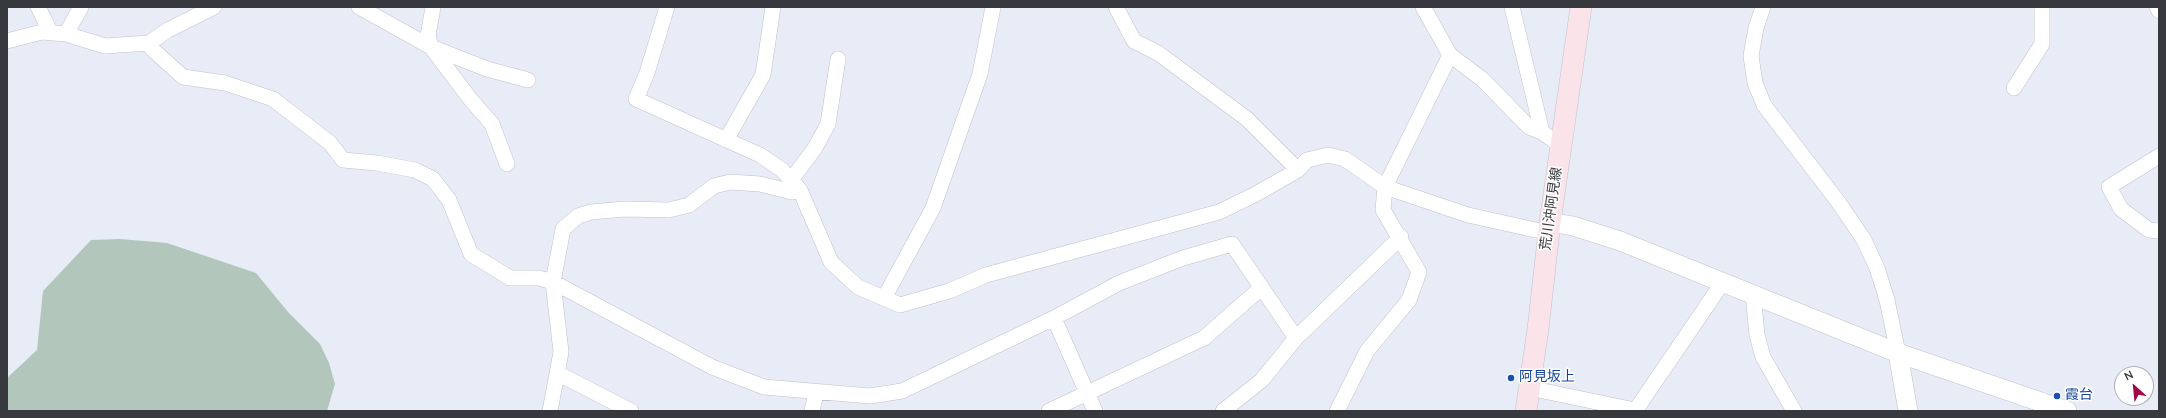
<!DOCTYPE html>
<html>
<head>
<meta charset="utf-8">
<style>
	body { margin:0 }
	#map { position:relative; width:2166px; height:418px; overflow:hidden; background:#e7ecf7; font-family:"Nunito Sans",sans-serif }
	canvas { display:block }
	.frame { position:absolute; inset:0; border:8px solid #37393e; pointer-events:none }
	.north { position:absolute; left:2114px; top:366px; width:40px; height:40px; box-sizing:border-box; background:#fff; border:1px solid #afb0b2; border-radius:50%; rotate:333deg; font-size:11px; font-weight:700; line-height:16px; text-align:center; color:#37393e }
	.north::after { content:''; display:block; margin:auto; width:14px; height:18px; background:#a20847; clip-path:polygon(50% 0,100% 100%,50% 72%,0 100%) }
</style>
</head>
<body>
<div id="map">
<canvas width="2166" height="418"></canvas>
<div class="frame"></div>
<div class="north">N</div>
</div>
<script>
const c = document.querySelector('canvas').getContext('2d');
c.lineJoin = 'round';
function paint(path, color) {
  c.fillStyle = color;
  c.fill(path, 'evenodd');
}
function toPath(rows) {
  const path = new Path2D();
  for (const r of rows) {
    path.moveTo(r[0], r[1]);
    for (let i = 2; i < r.length; i += 2) path.lineTo(r[i], r[i + 1]);
  }
  return path;
}
function stroke(path, color, width, dash) {
  c.strokeStyle = color;
  c.lineWidth = width;
  c.lineCap = dash ? 'butt' : 'round';
  c.setLineDash(dash || []);
  c.stroke(path);
}
function drawText(font, color, halo, rows, align = 'center') {
  c.font = font + ' "Nunito Sans","Noto Sans JP",sans-serif';
  c.lineWidth = 3;
  c.setLineDash([]);
  c.textBaseline = 'middle';
  c.strokeStyle = halo;
  c.fillStyle = color;
  for (const [text, x, y, turn = 0] of rows) {
    c.save();
    c.translate(x, y);
    c.rotate((+turn || 0) * Math.PI / 180);
    c.textAlign = isNaN(turn) ? turn : align;
    if (halo) c.strokeText(text, 0, 0);
    c.fillText(text, 0, 0);
    c.restore();
  }
}
const green = toPath([
	[120,239,167,243,256,273,288,312,320,344,329,363,335,384,327,411,7,411,7,378,37,350,43,291,91,240]
]);
const minor = toPath([
	[38,7,51,33],
	[359,7,431,47,487,69,528,80],
	[433,7,428,36,431,47,471,100,492,124,507,164],
	[667,7,647,73,636,99,760,155,782,170,800,190,831,262,858,287,900,305,949,291,986,275,1219,212,1254,195,1298,170,1307,160,1328,155,1345,159,1385,187,1468,215,1549,233],
	[1116,7,1134,41,1158,53,1247,119,1298,170],
	[1423,7,1450,55,1482,79,1529,127,1542,132,1561,146],
	[1512,7,1542,132],
	[1763,7,1756,28,1751,56,1755,83,1764,105,1839,203,1864,240,1877,268,1887,300,1898,353],
	[2157,7,2159,11],
	[66,34,81,7],
	[7,41,42,32,66,34,105,46,149,43,168,30,214,7],
	[149,43,152,49,183,77,225,83,273,99,330,143,343,160,377,163,415,170,433,179,449,200,471,254,510,278,539,278,553,282,712,367,764,387,870,396,902,391,1054,318,1119,283,1183,258,1232,244,1296,338,1262,380,1223,411],
	[2014,88,2042,44,2042,7],
	[726,140,763,75,773,7],
	[2159,156,2109,187,2121,209,2149,230,2159,231],
	[791,180,815,148,828,124,838,59],
	[1753,294,1757,335,1763,357,1794,411],
	[884,298,933,208,980,74,993,7],
	[1054,318,1095,411],
	[1296,338,1401,237],
	[557,373,631,411],
	[1529,388,1635,410],
	[550,411,561,352,553,282,563,229,578,216,591,212,625,209,669,210,689,205,714,186,730,182,760,184,792,192,800,190],
	[812,411,816,393],
	[1049,411,1204,338,1261,288],
	[1337,411,1367,351,1409,300,1419,272,1383,210,1385,187,1450,55],
	[1635,411,1723,282]
]);
const tertiary = toPath([
	[1550,222,1573,226,1620,241,1898,353,2067,411],
	[1898,353,1908,411]
]);
const secondary = toPath([
	[1526,411,1538,329,1550,222,1581,7]
]);
const markers = [
	[1511,378,4,"#1a4fb4"],
	[2057,396,4,"#1a4fb4"]
];
const streetNames = [
	["荒川沖阿見線",1552,209,-82]
];
const transitNames = [
	["阿見坂上",1519,378],
	["霞台",2065,396]
];
paint(green, '#b2c6bb');
stroke(minor, '#bdc2cd', 16);
stroke(tertiary, '#bdc2cd', 20);
stroke(secondary, '#bdc2cd', 22);
stroke(minor, '#fff', 15);
stroke(tertiary, '#fff', 19);
stroke(secondary, '#fbe4e9', 21);
for (const [x, y, r, color] of markers) {
  const dot = new Path2D();
  dot.arc(x, y, r, 0, 2 * Math.PI);
  c.fillStyle = color;
  c.fill(dot);
  stroke(dot, '#fff', 1.5);
}
drawText('14px', '#37393e', '#fff', streetNames);
drawText('14px', '#164399', '#fff', transitNames, 'left');
</script>
</body>
</html>
